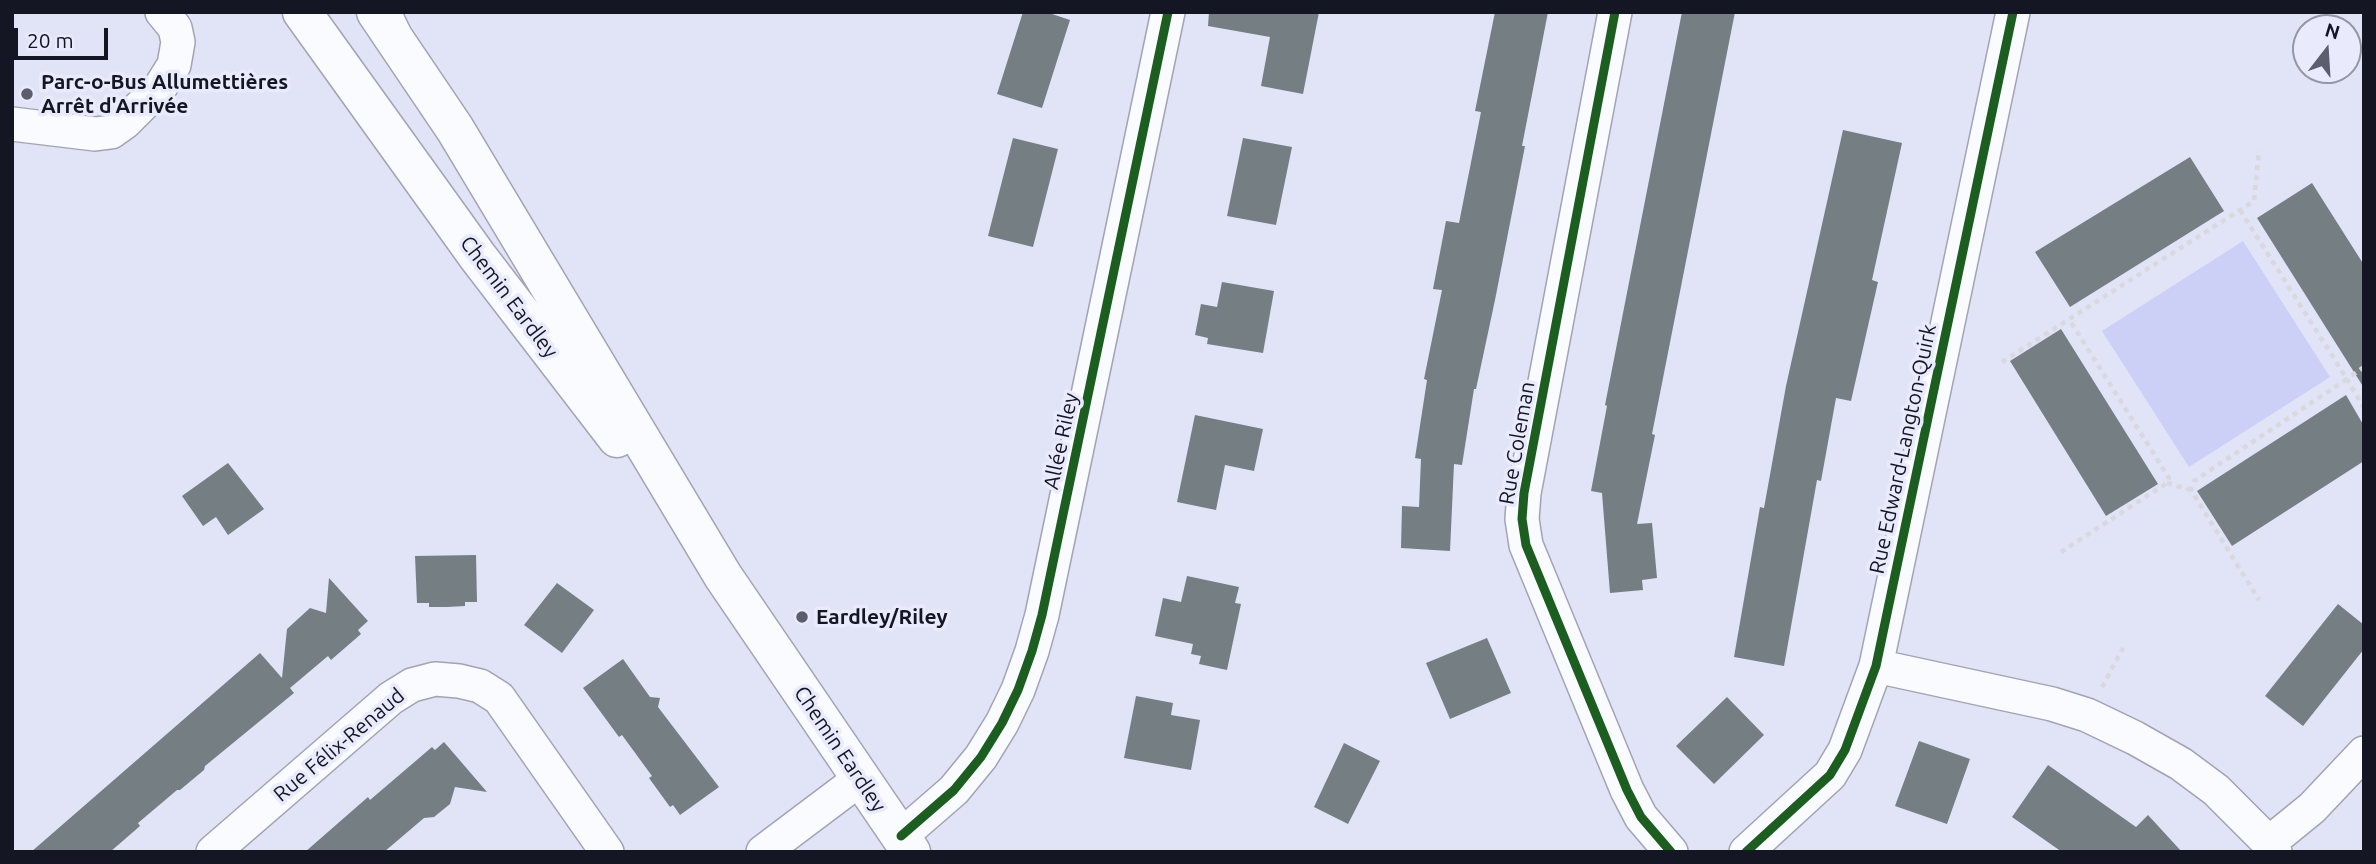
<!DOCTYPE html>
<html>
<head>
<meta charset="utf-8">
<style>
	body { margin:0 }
	#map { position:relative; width:2376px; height:864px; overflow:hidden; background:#e1e3f6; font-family:Ubuntu,sans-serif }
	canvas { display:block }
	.frame { position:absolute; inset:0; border:14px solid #151624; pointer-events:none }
	.north { position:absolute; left:2292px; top:14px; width:70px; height:70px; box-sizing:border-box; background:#e9ebfc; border:2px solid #9496a6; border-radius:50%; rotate:17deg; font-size:19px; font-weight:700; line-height:28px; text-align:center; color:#151624 }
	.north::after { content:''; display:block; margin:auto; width:24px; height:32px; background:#5c5e6e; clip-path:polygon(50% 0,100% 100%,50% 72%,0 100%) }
	.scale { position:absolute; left:14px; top:28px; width:94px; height:32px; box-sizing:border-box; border:4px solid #151624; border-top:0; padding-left:9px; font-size:21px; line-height:24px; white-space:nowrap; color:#151624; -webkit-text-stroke:5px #e9ebfc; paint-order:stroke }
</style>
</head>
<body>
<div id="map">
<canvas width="2376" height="864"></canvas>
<div class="frame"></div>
<div class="north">N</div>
<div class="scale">20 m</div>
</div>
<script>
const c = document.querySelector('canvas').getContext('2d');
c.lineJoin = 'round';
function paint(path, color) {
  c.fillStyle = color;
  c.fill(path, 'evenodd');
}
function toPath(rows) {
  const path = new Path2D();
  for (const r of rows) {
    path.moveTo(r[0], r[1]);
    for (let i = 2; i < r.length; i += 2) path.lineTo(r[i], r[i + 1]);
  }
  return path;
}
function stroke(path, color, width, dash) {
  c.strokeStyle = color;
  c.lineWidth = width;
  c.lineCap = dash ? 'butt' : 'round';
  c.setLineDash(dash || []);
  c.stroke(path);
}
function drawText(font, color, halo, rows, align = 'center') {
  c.font = font + ' Ubuntu,sans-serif';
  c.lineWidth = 7;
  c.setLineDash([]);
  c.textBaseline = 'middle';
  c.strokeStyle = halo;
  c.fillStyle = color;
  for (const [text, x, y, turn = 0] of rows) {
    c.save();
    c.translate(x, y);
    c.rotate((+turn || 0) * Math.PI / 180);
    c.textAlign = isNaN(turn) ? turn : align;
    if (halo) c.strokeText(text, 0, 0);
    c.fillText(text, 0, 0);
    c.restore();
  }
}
const green = toPath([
	[2243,241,2330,377,2189,467,2102,331]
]);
const building = toPath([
	[1023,12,1046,12,1070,20,1042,108,997,94],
	[1209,12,1319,12,1303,94,1261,86,1270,37,1208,26],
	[1495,12,1548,12,1522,146,1525,146,1495,300,1476,389,1474,389,1462,465,1454,464,1450,551,1401,548,1402,506,1419,507,1421,459,1415,458,1427,380,1424,379,1442,290,1433,289,1446,221,1459,223,1481,112,1475,111],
	[1682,12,1735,12,1652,434,1655,435,1637,524,1652,523,1657,578,1642,580,1643,590,1610,593,1602,493,1591,491,1607,406,1605,405],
	[1843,130,1902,143,1872,280,1878,282,1851,401,1836,398,1821,481,1817,480,1784,666,1734,657,1760,507,1764,508,1786,386],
	[1013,138,1058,149,1033,247,988,236],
	[1243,138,1292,147,1276,225,1227,216],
	[2190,157,2224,211,2070,307,2035,252],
	[2312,183,2364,265,2364,388,2257,218],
	[1222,282,1274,291,1263,353,1207,344,1208,338,1195,335,1201,304,1217,307],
	[2061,329,2158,484,2106,516,2010,361],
	[2346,395,2364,426,2364,461,2232,546,2197,491],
	[1195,415,1263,429,1254,471,1225,465,1216,510,1177,502],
	[228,463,264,509,228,535,216,517,203,526,182,496],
	[476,555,477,602,465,602,465,606,447,607,429,607,429,603,417,603,415,556],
	[1187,576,1239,587,1235,603,1241,604,1227,670,1199,664,1201,656,1191,654,1193,644,1155,636,1163,598,1181,602],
	[329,578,368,621,358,630,361,634,331,660,328,656,290,688,294,693,205,766,204,770,180,790,177,790,138,823,140,826,110,852,31,852,260,653,282,678,287,629,310,608,326,613],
	[557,583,594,610,562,653,524,625],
	[2338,604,2364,625,2364,649,2303,726,2265,696],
	[1487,638,1511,693,1450,719,1426,663],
	[623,659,650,697,660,698,658,707,719,787,680,815,673,805,670,807,649,778,652,776,622,735,619,737,583,688],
	[1136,696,1173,703,1171,715,1200,720,1191,770,1124,758],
	[1727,697,1764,735,1714,784,1676,746],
	[1919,741,1970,759,1947,824,1895,806],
	[444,742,487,792,455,787,450,804,434,817,424,818,384,852,305,852,368,797,370,800,432,747,435,750],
	[1344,743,1380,761,1348,824,1314,807],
	[2048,765,2136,827,2148,815,2182,852,2062,852,2012,817]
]);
const path = toPath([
	[2240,210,2347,379,2194,481,2191,490,2259,600],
	[2002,362,2254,201,2259,150],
	[2364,367,2347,379,2364,408],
	[2167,483,2191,490],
	[2061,552,2167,483,2169,478,2069,319],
	[2102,687,2123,648]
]);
const minor = toPath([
	[1615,12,1524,493,1522,519,1526,545,1627,790,1641,817,1671,852],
	[12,124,95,134,111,132,125,122,161,86,174,65,178,42,175,28,162,12],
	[1876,666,2052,704,2087,715,2135,738,2181,764,2216,790,2269,843],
	[901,836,954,790,981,757,1002,723,1018,690,1032,651,1042,615,1168,12],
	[213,852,391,698,412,685,435,679,459,681,480,686,499,698,607,852],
	[763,852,860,779],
	[1746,852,1830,775,1845,750,1876,666,2013,12],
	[2275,852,2269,843,2312,808,2364,753]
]);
const major = toPath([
	[302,12,478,257,617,438],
	[376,12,455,129,723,576,911,852]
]);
const highway = toPath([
	[381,12,392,35]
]);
const cycleway = toPath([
	[1615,12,1524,493,1522,519,1526,545,1627,790,1641,817,1671,852],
	[901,836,954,790,981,757,1002,723,1018,690,1032,651,1042,615,1168,12],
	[1746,852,1830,775,1845,750,1876,666,2013,12]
]);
const markers = [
	[27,94,7,"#5c5e6e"],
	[802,617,7,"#5c5e6e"]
];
const poiNames = [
	["Parc-o-Bus Allumettières",41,82],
	["Arrêt d'Arrivée",41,106],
	["Eardley/Riley",816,617]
];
const streetNames = [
	["Chemin Eardley",509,297,53],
	["Allée Riley",1061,441,-78],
	["Rue Coleman",1517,443,-80],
	["Rue Edward-Langton-Quirk",1903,449,-78],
	["Rue Félix-Renaud",339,745,-40],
	["Chemin Eardley",840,749,56]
];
paint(green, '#cdd0f6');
paint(building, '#757e83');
stroke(minor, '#a2a3b3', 36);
stroke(major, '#a2a3b3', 41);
stroke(highway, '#a2a3b3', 41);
stroke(path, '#d8d8dd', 4.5, [5, 5]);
stroke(minor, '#fafbfe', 33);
stroke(major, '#fafbfe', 38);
stroke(highway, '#fafbfe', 38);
stroke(cycleway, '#1b5e20', 9);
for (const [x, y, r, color] of markers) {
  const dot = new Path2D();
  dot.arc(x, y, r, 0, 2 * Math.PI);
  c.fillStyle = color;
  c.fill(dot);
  stroke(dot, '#e9ebfc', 2.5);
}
drawText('bold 21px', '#151624', '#e9ebfc', poiNames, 'left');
drawText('21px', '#151624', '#e9ebfc', streetNames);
</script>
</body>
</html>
